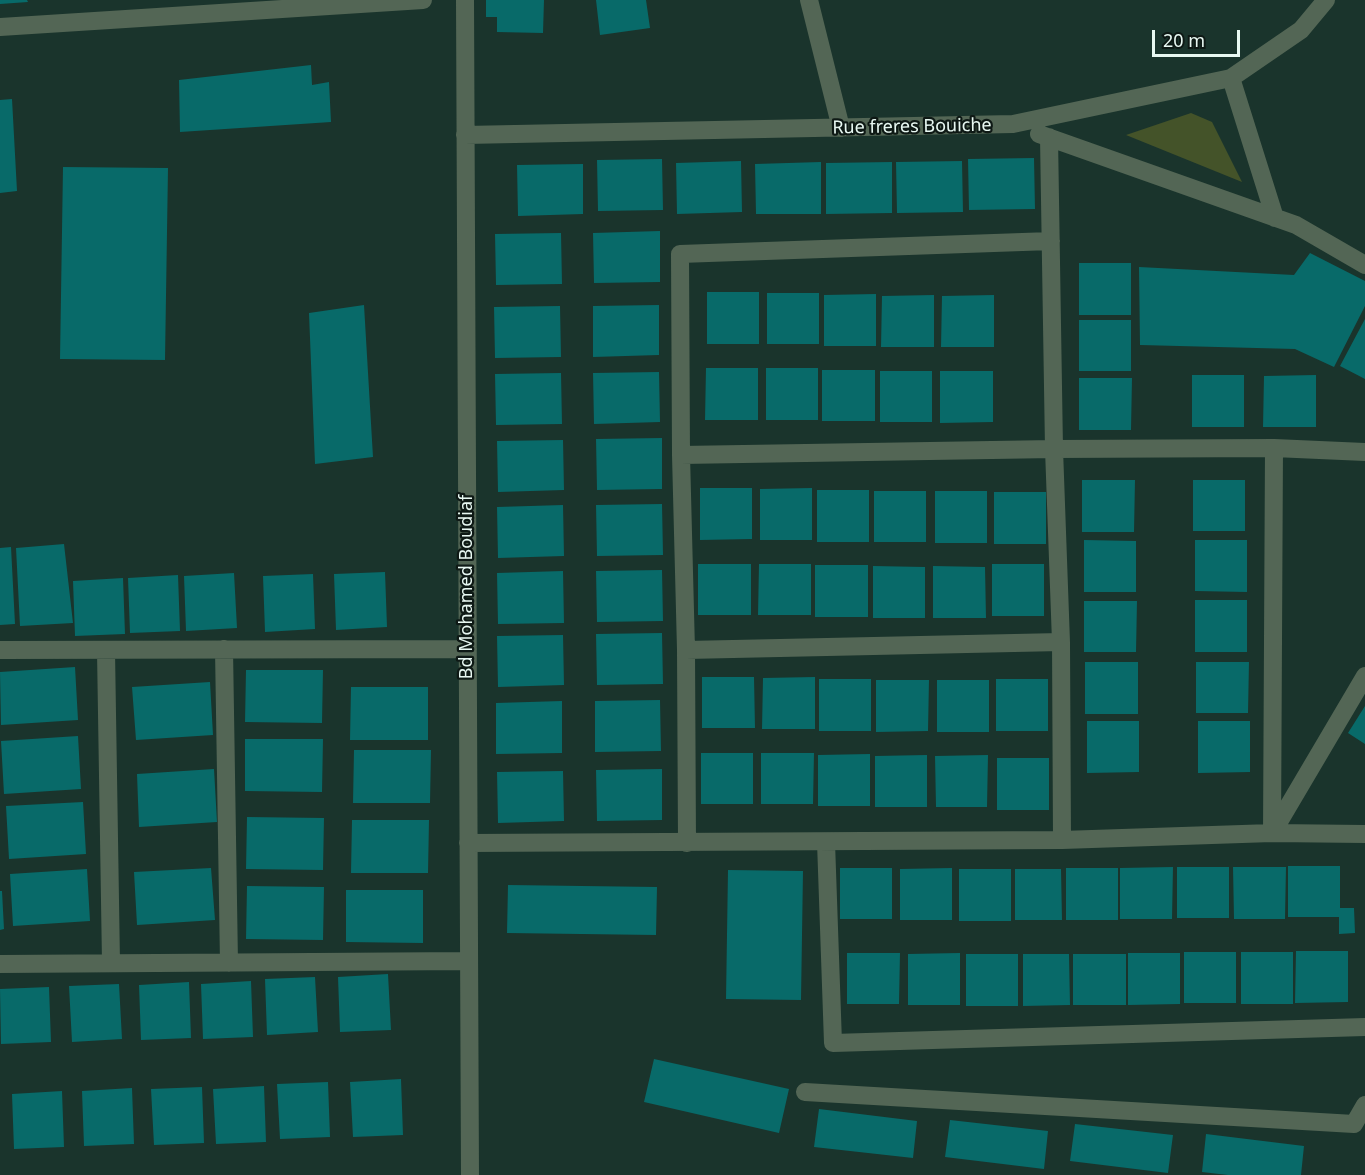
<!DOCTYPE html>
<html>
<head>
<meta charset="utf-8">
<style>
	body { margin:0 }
	#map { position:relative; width:1365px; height:1175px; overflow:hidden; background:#1a342c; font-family:"Noto Sans",sans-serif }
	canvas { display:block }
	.scale { position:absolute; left:1152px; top:30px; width:88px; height:27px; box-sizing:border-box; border:3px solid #e8f8f2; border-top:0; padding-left:8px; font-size:18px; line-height:21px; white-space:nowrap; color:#e8f8f2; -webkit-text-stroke:4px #0e1915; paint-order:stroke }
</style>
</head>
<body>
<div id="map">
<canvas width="1365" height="1175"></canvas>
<div class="scale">20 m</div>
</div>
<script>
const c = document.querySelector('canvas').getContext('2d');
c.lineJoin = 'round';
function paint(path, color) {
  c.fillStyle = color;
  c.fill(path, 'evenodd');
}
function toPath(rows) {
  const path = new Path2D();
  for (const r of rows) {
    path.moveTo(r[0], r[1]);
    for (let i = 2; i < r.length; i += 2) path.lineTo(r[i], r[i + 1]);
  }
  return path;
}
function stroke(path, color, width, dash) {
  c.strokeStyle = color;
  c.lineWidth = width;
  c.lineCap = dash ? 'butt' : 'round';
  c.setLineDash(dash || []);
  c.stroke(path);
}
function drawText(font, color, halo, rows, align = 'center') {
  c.font = font + ' "Noto Sans",sans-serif';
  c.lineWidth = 4.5;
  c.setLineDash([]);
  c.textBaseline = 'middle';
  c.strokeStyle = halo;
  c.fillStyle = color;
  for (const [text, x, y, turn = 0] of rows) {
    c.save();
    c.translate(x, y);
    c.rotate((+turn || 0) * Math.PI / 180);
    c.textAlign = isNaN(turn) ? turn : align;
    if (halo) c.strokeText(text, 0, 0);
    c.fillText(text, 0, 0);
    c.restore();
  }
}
const green = toPath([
	[1191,113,1212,122,1242,182,1126,135]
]);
const building = toPath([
	[0,0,27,0,28,2,0,4],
	[486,0,544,0,543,33,497,32,497,17,486,17],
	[596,0,646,0,650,28,600,35],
	[311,65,312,85,329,82,331,122,180,132,179,80],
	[12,99,17,191,0,193,0,100],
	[1034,158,1035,209,969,210,968,159],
	[662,159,663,210,598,211,597,160],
	[741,161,742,212,677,214,676,163],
	[962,161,963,212,897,213,896,162],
	[821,162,821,214,756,214,755,164],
	[892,162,892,213,826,214,826,163],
	[583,164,583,214,518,216,517,165],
	[63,167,168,168,165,360,60,359],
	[660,231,660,282,594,283,593,233],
	[561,233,562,284,496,285,495,234],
	[1310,253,1365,281,1365,306,1334,367,1295,349,1140,345,1139,267,1294,275],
	[1079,263,1131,263,1131,315,1079,315],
	[707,292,759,292,759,344,707,344],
	[767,293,819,293,819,344,767,344],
	[876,294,876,346,824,346,824,295],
	[934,295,934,347,881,347,882,296],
	[994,295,994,347,941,347,942,296],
	[364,305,373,457,315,464,309,313],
	[659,305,659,355,593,357,593,306],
	[560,306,561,357,495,358,494,307],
	[1365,319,1365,379,1340,366],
	[1079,320,1131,320,1131,371,1079,371],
	[706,368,758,368,758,420,705,420],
	[766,368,818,368,818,420,766,420],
	[822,370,875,370,875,421,822,421],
	[880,371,932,371,932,422,880,422],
	[940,371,993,371,993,422,940,423],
	[659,372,660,422,594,424,593,373],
	[561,373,562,424,496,425,495,374],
	[1192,375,1244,375,1244,427,1192,427],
	[1316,375,1316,427,1263,427,1264,376],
	[1079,378,1132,378,1131,430,1079,430],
	[662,438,662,489,597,490,596,439],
	[563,440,564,490,498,492,497,441],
	[1082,480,1135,480,1134,532,1082,532],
	[1193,480,1245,480,1245,531,1193,531],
	[700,488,752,488,752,539,700,540],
	[812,488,812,540,760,540,760,489],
	[817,490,869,490,869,542,817,542],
	[874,491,926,491,926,542,874,542],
	[935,491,987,491,987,543,935,543],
	[994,492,1046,492,1046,544,994,544],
	[662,504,663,555,597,556,596,505],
	[563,505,564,556,498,558,497,507],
	[1084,540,1136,541,1136,592,1084,592],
	[1195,540,1247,540,1247,592,1195,591],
	[64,544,73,623,20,626,16,548],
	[11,547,15,624,0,625,0,548],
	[698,564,751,564,751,615,698,615],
	[759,564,811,564,811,615,758,615],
	[992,564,1044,564,1044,616,992,616],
	[815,565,868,565,868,617,815,617],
	[873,566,925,567,925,618,873,618],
	[933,566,985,567,986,618,933,618],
	[662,570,663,621,597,622,596,571],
	[563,571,564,623,498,624,497,573],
	[385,572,387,627,336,630,334,574],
	[234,573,237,628,186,631,184,576],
	[313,574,315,629,265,632,263,576],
	[178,575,180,631,130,633,128,578],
	[123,578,125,634,75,636,73,581],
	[1195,600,1247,600,1247,652,1195,652],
	[1084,601,1137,601,1136,652,1084,652],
	[662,633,663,684,597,685,596,634],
	[563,635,564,685,498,687,497,636],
	[1085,662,1138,662,1138,714,1085,714],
	[1196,662,1249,662,1248,713,1196,713],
	[75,667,78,720,1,725,0,672],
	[246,670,323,670,322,723,245,722],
	[702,677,754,677,755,728,702,728],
	[815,677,815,729,762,729,763,678],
	[819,679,871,679,871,731,819,731],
	[996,679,1048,679,1048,731,996,731],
	[876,680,929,680,928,731,876,732],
	[937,680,989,680,989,732,937,732],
	[210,682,213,735,136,740,132,687],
	[351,687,428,687,428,740,350,740],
	[660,700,661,751,595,752,595,701],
	[562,701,562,753,496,754,496,703],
	[1365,706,1365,744,1348,733],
	[1087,721,1139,721,1139,772,1087,773],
	[1198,721,1250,721,1250,772,1198,773],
	[78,736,81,789,4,794,1,741],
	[245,739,323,739,322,792,245,791],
	[354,750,431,750,430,803,353,803],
	[701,753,753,753,753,804,701,804],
	[761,753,814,753,813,804,761,804],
	[870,754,870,806,818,806,818,755],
	[927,755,927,807,875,807,875,756],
	[988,755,987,807,936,807,935,756],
	[997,758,1049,758,1049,810,997,810],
	[214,769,217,822,139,827,137,774],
	[662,769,662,820,597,821,596,770],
	[563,771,564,821,498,823,497,772],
	[83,802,86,854,9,859,6,806],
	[247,817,324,818,323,870,246,869],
	[352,820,429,820,428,873,351,873],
	[1288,866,1340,866,1340,908,1354,908,1355,933,1339,934,1339,917,1288,917],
	[1173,867,1172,919,1120,919,1120,868],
	[1177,867,1229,867,1229,918,1177,918],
	[1233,867,1286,867,1285,919,1234,919],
	[211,868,215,920,137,925,134,872],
	[840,868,892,868,892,919,840,919],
	[952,868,952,920,900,920,900,869],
	[1066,868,1118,868,1118,920,1066,920],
	[87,869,90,921,13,926,10,874],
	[959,869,1011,869,1011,921,959,921],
	[1015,869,1061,869,1062,920,1015,920],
	[728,870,803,871,801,1000,726,999],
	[508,885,657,887,656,935,507,933],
	[247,886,324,887,323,940,246,939],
	[346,890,423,890,423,943,346,942],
	[0,891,2,891,4,929,0,930],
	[1296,951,1348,951,1348,1002,1295,1003],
	[1184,952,1236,952,1236,1003,1184,1003],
	[1241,952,1293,952,1293,1004,1241,1004],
	[847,953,900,953,899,1004,847,1004],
	[960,953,960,1005,908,1005,908,954],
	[1128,953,1180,953,1180,1004,1128,1005],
	[966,954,1018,954,1018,1006,966,1006],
	[1023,954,1069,954,1070,1005,1023,1006],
	[1073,954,1126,954,1126,1005,1073,1005],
	[388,974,391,1030,340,1032,338,977],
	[315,977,318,1032,267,1035,265,979],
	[251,981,253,1037,203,1039,201,984],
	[189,982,191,1038,141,1040,139,985],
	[119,984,122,1039,72,1042,69,986],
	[49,987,51,1042,1,1044,0,989],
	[654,1059,789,1089,779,1133,644,1102],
	[401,1079,403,1135,353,1137,350,1082],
	[328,1082,330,1137,280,1139,277,1084],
	[264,1086,266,1142,216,1144,213,1089],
	[202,1087,204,1143,154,1145,151,1089],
	[132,1088,134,1144,84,1146,82,1091],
	[62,1091,64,1147,14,1149,12,1094],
	[819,1109,917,1121,913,1158,814,1147],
	[950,1120,1048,1131,1044,1169,945,1157],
	[1075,1124,1173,1135,1168,1173,1070,1161],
	[1206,1134,1304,1146,1301,1175,1228,1175,1202,1172]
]);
const street = toPath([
	[465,0,470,1175],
	[809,0,841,128],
	[0,27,423,0],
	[1231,78,1275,218],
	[1039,134,1296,225,1365,265],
	[465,135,1013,124,1231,78,1301,30,1326,0],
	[1049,137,1054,449,1061,642,1062,840],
	[681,455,1054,449,1274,448,1365,452],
	[224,649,229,963],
	[0,650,468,649],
	[686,650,1061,642],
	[106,651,111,963],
	[1273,832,1365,676],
	[1272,833,1274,448],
	[826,842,833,1043,1365,1027],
	[468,843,1062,840,1272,833,1365,834],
	[687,843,686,650,681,455,680,254,1051,241],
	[0,964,469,961],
	[805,1092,1354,1124,1365,1105]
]);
const streetNames = [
	["Rue freres Bouiche",912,127,-1],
	["Bd Mohamed Boudiaf",467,587,-90]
];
paint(green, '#445329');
paint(building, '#086a69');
stroke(street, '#536655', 18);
drawText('18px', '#e8f8f2', '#0e1915', streetNames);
</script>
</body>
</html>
